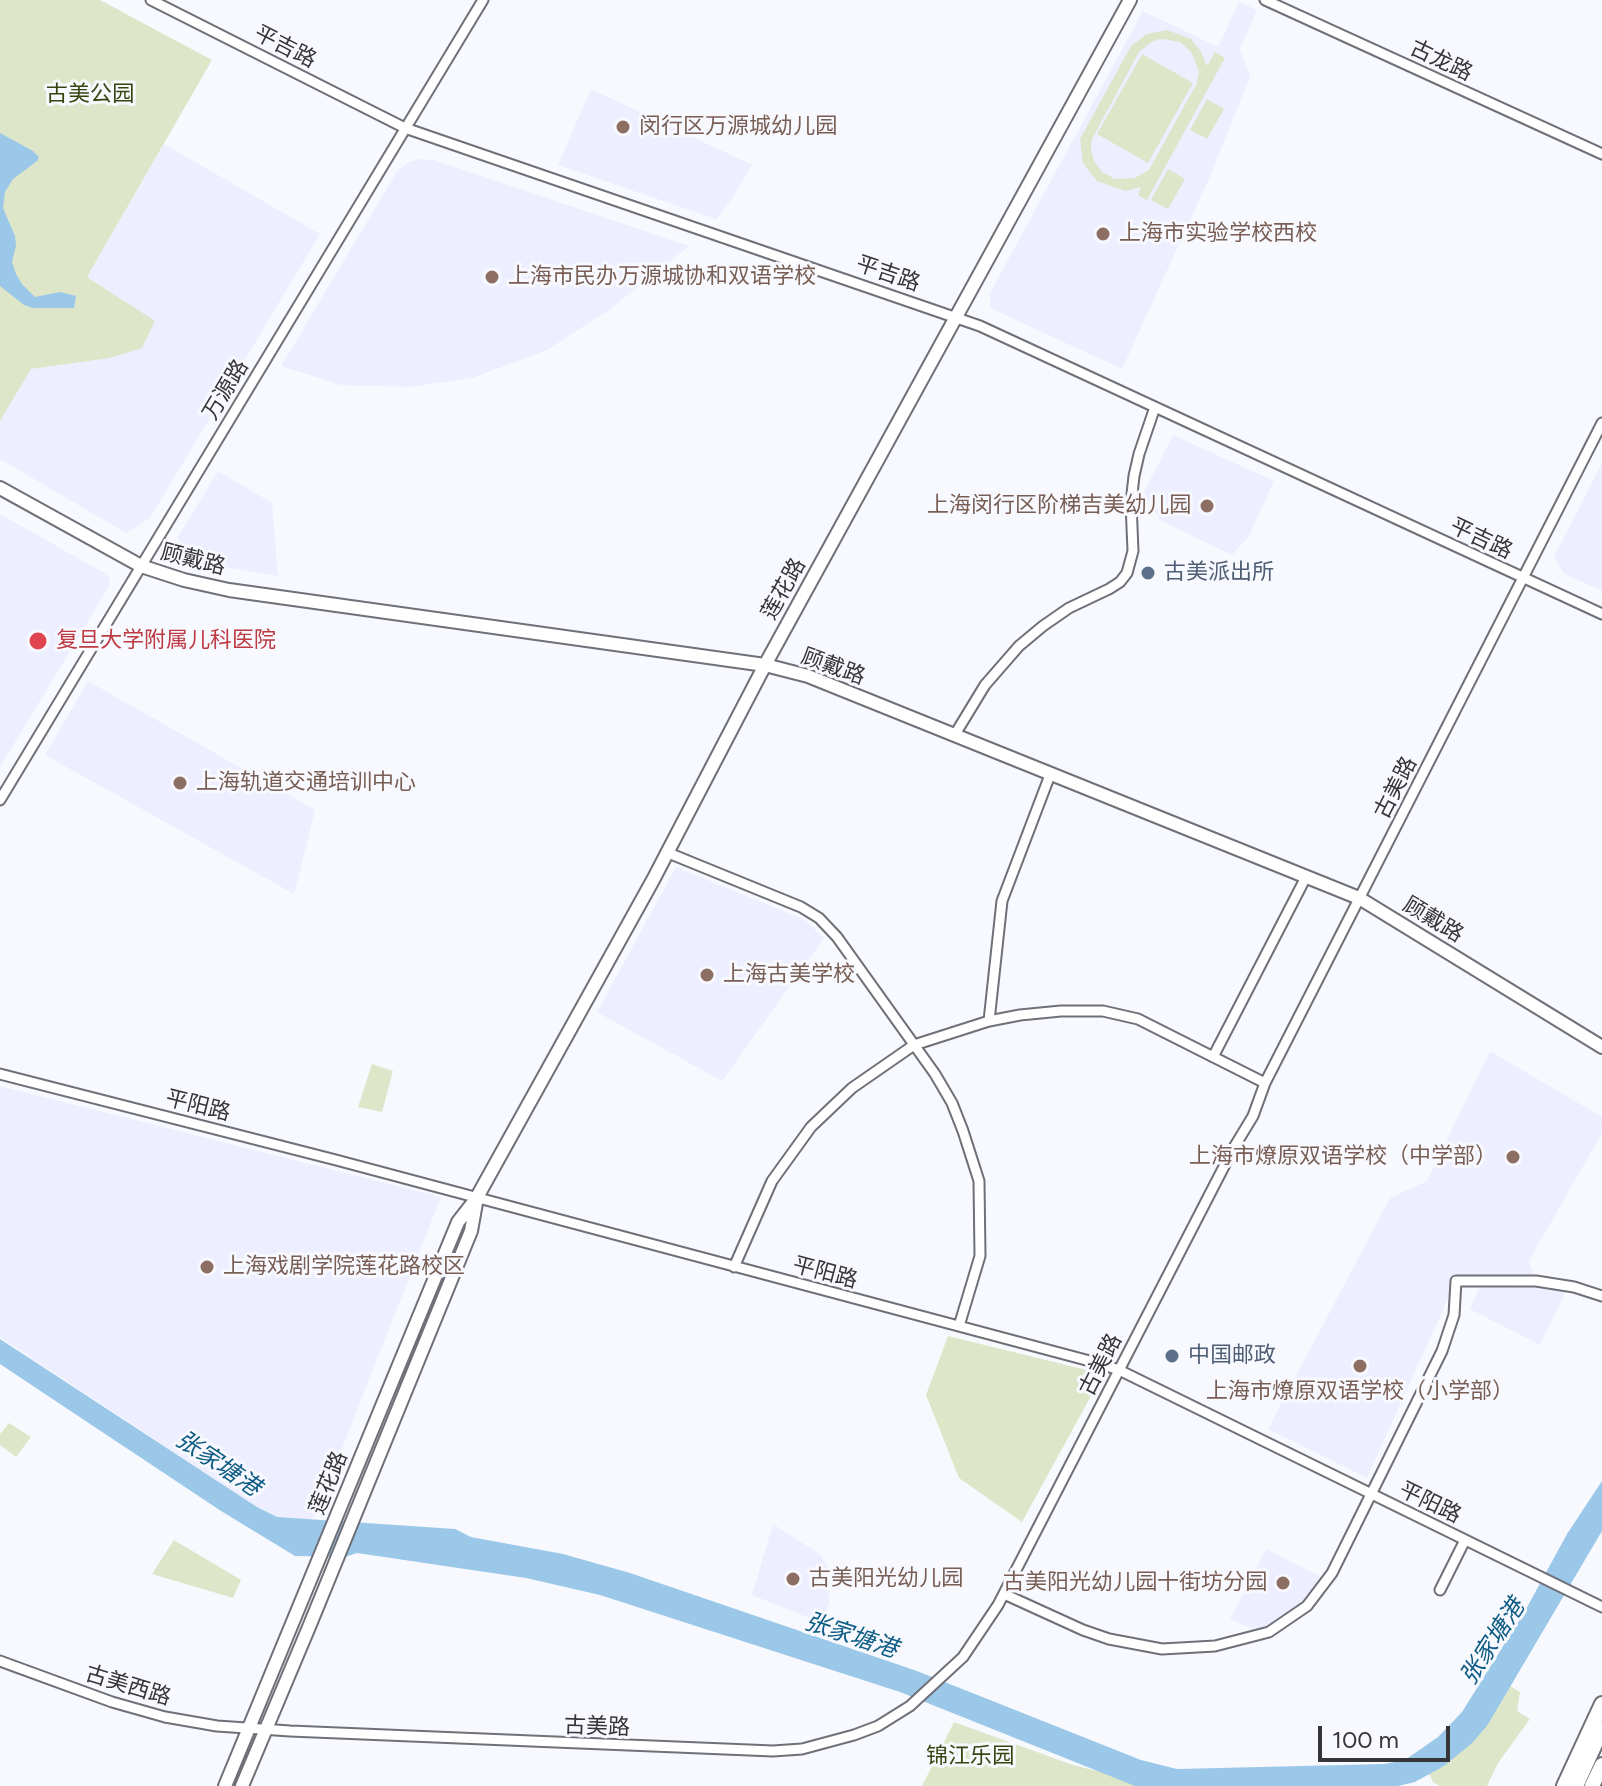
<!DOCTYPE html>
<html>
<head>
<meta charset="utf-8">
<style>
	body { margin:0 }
	#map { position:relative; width:1602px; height:1786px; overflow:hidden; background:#f8f9ff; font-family:Figtree,sans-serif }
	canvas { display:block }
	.scale { position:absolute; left:1318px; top:1726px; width:132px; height:36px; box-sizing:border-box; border:4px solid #36363a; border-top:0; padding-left:10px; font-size:24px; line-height:28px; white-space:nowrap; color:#36363a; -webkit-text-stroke:6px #f8f9ff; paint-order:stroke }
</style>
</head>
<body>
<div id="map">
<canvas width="1602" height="1786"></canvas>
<div class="scale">100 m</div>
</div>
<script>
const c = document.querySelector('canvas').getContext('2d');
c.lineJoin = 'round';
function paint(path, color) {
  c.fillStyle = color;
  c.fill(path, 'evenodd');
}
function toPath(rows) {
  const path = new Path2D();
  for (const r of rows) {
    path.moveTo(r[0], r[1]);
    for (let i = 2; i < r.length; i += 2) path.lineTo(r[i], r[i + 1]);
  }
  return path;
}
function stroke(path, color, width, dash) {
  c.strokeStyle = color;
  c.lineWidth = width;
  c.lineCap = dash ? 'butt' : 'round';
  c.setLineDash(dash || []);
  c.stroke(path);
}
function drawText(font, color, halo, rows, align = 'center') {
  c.font = font + ' Figtree,"Noto Sans SC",sans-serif';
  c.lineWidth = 6;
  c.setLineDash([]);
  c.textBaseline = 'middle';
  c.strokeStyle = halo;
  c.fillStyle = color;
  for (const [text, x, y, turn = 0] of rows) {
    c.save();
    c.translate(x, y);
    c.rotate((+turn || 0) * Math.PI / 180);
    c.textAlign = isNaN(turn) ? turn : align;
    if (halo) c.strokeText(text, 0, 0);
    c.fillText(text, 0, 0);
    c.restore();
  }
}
const built = toPath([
	[1239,2,1257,10,1240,49,1250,77,1211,174,1122,369,990,308,990,293,1143,11,1218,47],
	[591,89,752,165,732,199,716,219,558,165],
	[164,144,320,234,150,518,126,533,0,459,0,421,31,369,110,358,142,348,154,321,87,277],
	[420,159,434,160,689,246,610,309,547,350,472,378,410,387,341,385,281,366,398,170,409,162],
	[1173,435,1274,481,1249,536,1232,555,1160,520,1144,492],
	[1602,463,1602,591,1563,573,1554,557],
	[218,471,272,503,278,576,217,566,185,555,178,537],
	[0,514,106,574,110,579,110,585,0,767],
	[88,681,315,810,294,894,45,755],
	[676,867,805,920,824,938,722,1081,597,1012],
	[1490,1051,1602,1117,1602,1133,1529,1261,1536,1281,1456,1281,1367,1478,1268,1429,1390,1198,1427,1181],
	[0,1086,441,1197,315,1517,306,1521,277,1517,257,1507,0,1337],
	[1541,1287,1566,1291,1540,1345,1470,1309,1479,1288],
	[773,1524,821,1555,830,1572,829,1603,822,1623,752,1595],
	[1266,1549,1321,1577,1301,1603,1285,1615,1263,1628,1252,1629,1230,1619]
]);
const green = toPath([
	[0,0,100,0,212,60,87,277,155,321,142,348,110,358,31,369,0,421],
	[1167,30,1191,39,1201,52,1207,66,1215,52,1225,58,1147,200,1138,195,1141,187,1125,191,1097,181,1083,163,1080,139,1131,46,1147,34],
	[1162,39,1180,42,1191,52,1199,71,1197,83,1149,170,1135,178,1115,179,1102,172,1094,161,1091,149,1092,139,1139,52,1153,41],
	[1142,54,1193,83,1148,163,1097,134],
	[1207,99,1224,109,1207,139,1190,130],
	[1168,169,1185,179,1168,209,1151,200],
	[372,1064,393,1071,382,1112,358,1107],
	[948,1336,1103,1374,1022,1522,959,1478,926,1395],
	[9,1423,31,1437,16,1457,0,1445,0,1434],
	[174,1540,241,1580,233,1598,152,1574],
	[1510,1686,1520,1692,1517,1711,1530,1719,1498,1763,1487,1786,1440,1786,1433,1782,1429,1774,1444,1766,1487,1726],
	[954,1722,1073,1765,1156,1786,922,1786]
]);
const water = toPath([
	[0,133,33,151,39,157,37,161,13,179,5,192,3,208,15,236,16,246,12,262,16,274,22,284,35,297,60,292,76,296,74,308,33,308,24,305,0,286],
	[0,1339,257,1507,277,1517,455,1529,471,1537,563,1554,630,1573,917,1671,1141,1760,1177,1769,1384,1764,1405,1760,1438,1737,1462,1712,1525,1611,1567,1534,1602,1481,1602,1531,1487,1726,1471,1744,1444,1766,1415,1782,1398,1786,1135,1786,900,1692,600,1595,526,1578,357,1553,345,1557,295,1556,221,1511,0,1364]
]);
const minor = toPath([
	[151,0,405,128,980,326,1602,614],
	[1265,0,1602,154],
	[954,736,985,685,1019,646,1043,626,1069,608,1109,589,1120,582,1127,573,1133,551,1131,503,1134,476,1139,454,1155,407],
	[0,800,483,0],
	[666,852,801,907,819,918,837,937,935,1074,952,1103,963,1131,979,1181,980,1256,959,1326],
	[989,1021,1002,901,1050,775],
	[1213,1057,1306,877],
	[0,1074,336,1160,1101,1364,1119,1370,1602,1607],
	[734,1267,772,1181,811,1127,852,1088,914,1045,989,1021,1020,1015,1061,1011,1103,1011,1138,1019,1265,1083],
	[1440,1590,1465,1540],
	[1004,1594,1083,1630,1109,1639,1162,1649,1215,1646,1269,1632,1307,1606,1332,1573,1442,1351,1454,1315,1456,1281,1536,1281,1574,1287,1602,1296],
	[0,1661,112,1702,165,1717,217,1726,290,1731,773,1751,802,1749,854,1735,878,1726,910,1706,963,1657,998,1605,1233,1149,1253,1116,1265,1083,1602,423]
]);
const secondary = toPath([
	[0,488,141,566,184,580,229,590,765,665,808,676,1359,898,1602,1047],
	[225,1786,458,1222,476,1199,653,880,765,665,1130,0],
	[242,1786,309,1627,471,1231,476,1203]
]);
const primary = toPath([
	[1564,1786,1602,1704],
	[1576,1786,1602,1729]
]);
const trunk = toPath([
	[1592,1786,1602,1765]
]);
const markers = [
	[623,127,8,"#8d6e63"],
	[1103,234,8,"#8d6e63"],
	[492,277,8,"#8d6e63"],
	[1207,506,8,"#8d6e63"],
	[1148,573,8,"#5c6f8a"],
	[38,641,10,"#e0444e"],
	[180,783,8,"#8d6e63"],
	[707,975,8,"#8d6e63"],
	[1513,1157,8,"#8d6e63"],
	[207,1267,8,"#8d6e63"],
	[1172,1356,8,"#5c6f8a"],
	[1360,1366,8,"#8d6e63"],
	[793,1579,8,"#8d6e63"],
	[1283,1583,8,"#8d6e63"]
];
const streetNames = [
	["平吉路",285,47,27],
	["古龙路",1441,61,25],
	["平吉路",888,274,19],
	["万源路",226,390,-59],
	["平吉路",1481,539,25],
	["顾戴路",193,560,14],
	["莲花路",784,589,-61],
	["顾戴路",833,667,20],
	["古美路",1396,788,-63],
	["顾戴路",1433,920,31],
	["平阳路",198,1106,14],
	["平阳路",825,1273,15],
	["古美路",1101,1365,-63],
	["莲花路",329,1483,-68],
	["平阳路",1430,1503,26],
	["古美西路",128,1686,17],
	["古美路",597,1727,2]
];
const parkNames = [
	["古美公园",90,95],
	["锦江乐园",970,1757]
];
const educationNames = [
	["闵行区万源城幼儿园",639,127],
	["上海市实验学校西校",1119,234],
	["上海市民办万源城协和双语学校",508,277],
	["上海闵行区阶梯吉美幼儿园",1191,506,"right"],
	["上海轨道交通培训中心",196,783],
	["上海古美学校",723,975],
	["上海市燎原双语学校（中学部）",1497,1157,"right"],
	["上海戏剧学院莲花路校区",223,1267],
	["上海市燎原双语学校（小学部）",1360,1392,"center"],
	["古美阳光幼儿园",809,1579],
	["古美阳光幼儿园十街坊分园",1267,1583,"right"]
];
const serviceNames = [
	["古美派出所",1164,573],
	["中国邮政",1188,1356]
];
const healthNames = [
	["复旦大学附属儿科医院",56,641]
];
const waterNames = [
	["张家塘港",218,1464,34],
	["张家塘港",851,1636,18],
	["张家塘港",1493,1642,-57]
];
paint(built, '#edeeff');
paint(green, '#dde6c9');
paint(water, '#9bc8e8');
stroke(minor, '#6f7078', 13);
stroke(secondary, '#6f7078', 16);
stroke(primary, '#6f7078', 18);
stroke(trunk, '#6f7078', 18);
stroke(minor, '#fff', 9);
stroke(secondary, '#fff', 12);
stroke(primary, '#fff', 14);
stroke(trunk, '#fff', 14);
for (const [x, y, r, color] of markers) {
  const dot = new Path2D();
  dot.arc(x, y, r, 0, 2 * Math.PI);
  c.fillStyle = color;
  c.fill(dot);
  stroke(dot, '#f8f9ff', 3);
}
drawText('22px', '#36363a', '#f8f9ff', streetNames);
drawText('22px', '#38440e', '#f8f9ff', parkNames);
drawText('22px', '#785e54', '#f8f9ff', educationNames, 'left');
drawText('22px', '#4e5e75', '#f8f9ff', serviceNames, 'left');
drawText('22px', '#be3a42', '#f8f9ff', healthNames, 'left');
drawText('italic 24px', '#0f5c84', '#f8f9ff', waterNames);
</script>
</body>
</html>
